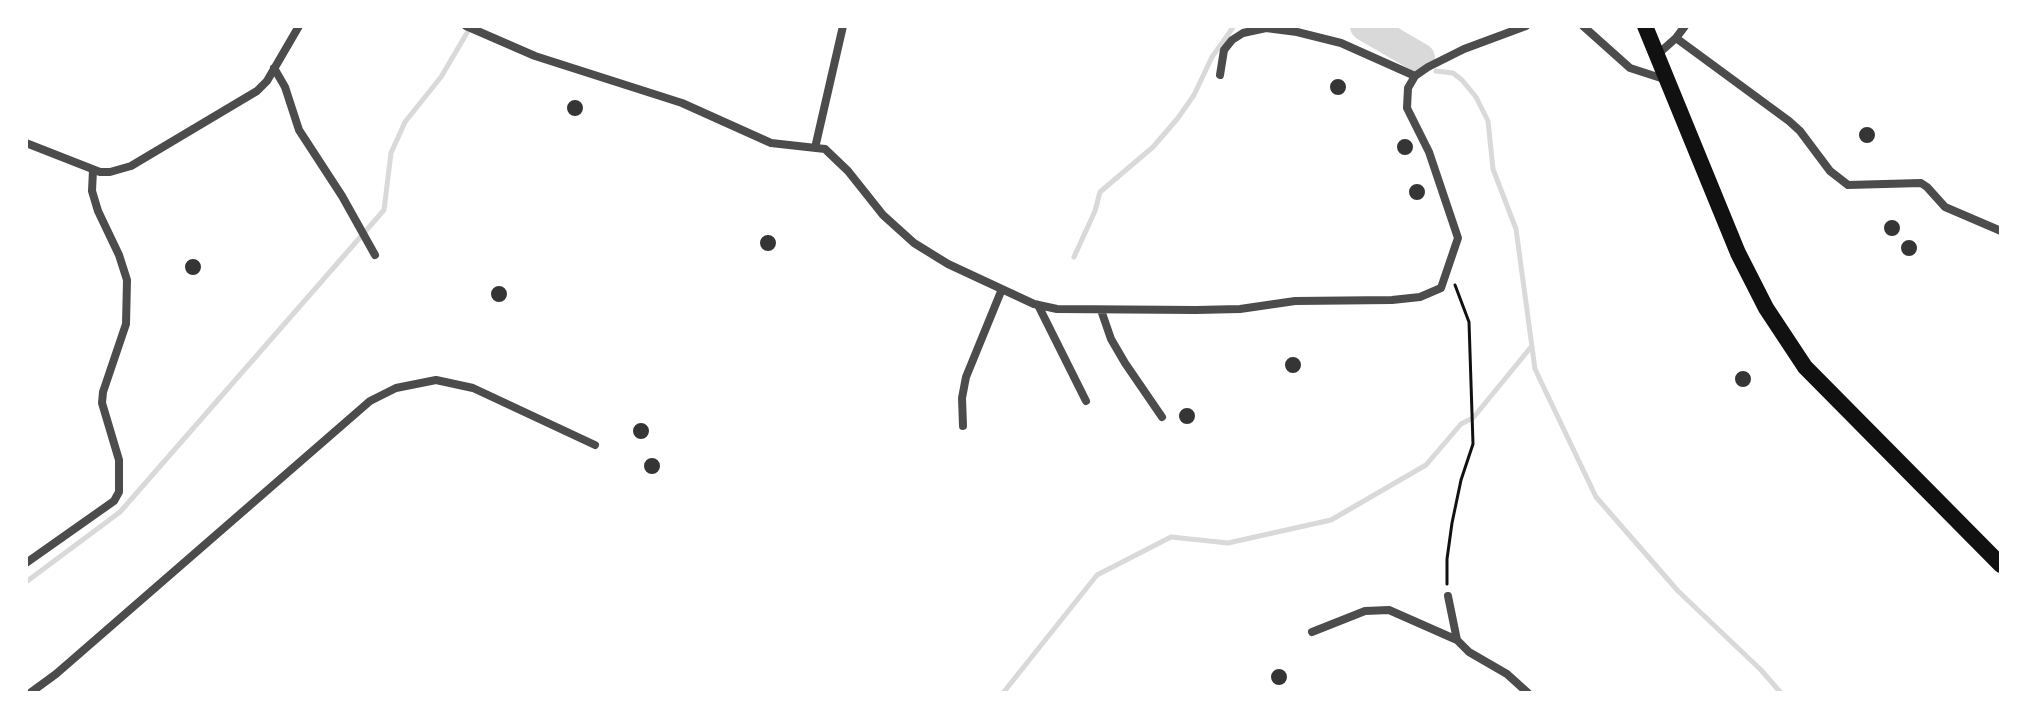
<!DOCTYPE html>
<html>
<head>
<meta charset="utf-8">
<style>
	body { margin:0 }
	#map { position:relative; width:2027px; height:719px; overflow:hidden; background:#fff; font-family:Mulish,sans-serif }
	canvas { display:block }
	.frame { position:absolute; inset:0; border:28px solid #fff; pointer-events:none }
</style>
</head>
<body>
<div id="map">
<canvas width="2027" height="719"></canvas>
<div class="frame"></div>
</div>
<script>
const c = document.querySelector('canvas').getContext('2d');
c.lineJoin = 'round';
function toPath(rows) {
  const path = new Path2D();
  for (const r of rows) {
    if (r.length === 3) {
      path.moveTo(r[0] + r[2], r[1]);
      path.arc(r[0], r[1], r[2], 0, 2 * Math.PI);
      continue;
    }
    path.moveTo(r[0], r[1]);
    for (let i = 2; i < r.length; i += 2) path.lineTo(r[i], r[i + 1]);
  }
  return path;
}
function stroke(path, color, width, dash) {
  c.strokeStyle = color;
  c.lineWidth = width;
  c.lineCap = dash ? 'butt' : 'round';
  c.setLineDash(dash || []);
  c.stroke(path);
}
function paint(path, color) {
  c.fillStyle = color;
  c.fill(path, 'evenodd');
}
const stream = toPath([
	[1436,71,1453,73,1462,80,1476,97,1488,121,1493,169,1516,229,1535,369,1596,497,1678,591,1761,670,1781,693],
	[1074,257,1095,211,1100,192,1153,147,1178,118,1194,95,1212,57,1234,26],
	[26,582,120,512,384,210,391,153,405,122,441,77,471,26],
	[1003,693,1097,575,1171,537,1228,543,1331,520,1426,465,1461,424,1473,418,1531,347]
]);
const river = toPath([
	[1365,26,1420,58]
]);
const building = toPath([
	[1338,87,8],
	[575,108,8],
	[1867,135,8],
	[1405,147,8],
	[1417,192,8],
	[1892,228,8],
	[768,243,8],
	[1909,248,8],
	[193,267,8],
	[499,294,8],
	[1293,365,8],
	[1743,379,8],
	[1187,416,8],
	[641,431,8],
	[652,466,8],
	[1279,677,8]
]);
const path = toPath([
	[1447,584,1447,559,1452,523,1461,480,1473,444,1469,322,1455,285]
]);
const minor = toPath([
	[466,26,535,56,682,103,771,143,825,149,848,171,883,215,914,243,948,264,1034,304,1057,309,1196,310,1240,309,1295,301,1392,300,1420,297,1441,288,1458,238,1429,152,1407,108,1408,88,1415,76,1428,67,1464,49,1526,26],
	[1583,26,1630,68,1664,79],
	[1676,38,1789,121,1800,131,1830,171,1848,185,1921,183,1927,187,1945,207,2001,231],
	[1658,54,1676,38,1685,26],
	[274,68,285,87,299,130,342,196,375,255],
	[1220,75,1224,50,1232,40,1243,33,1266,28,1297,32,1341,43,1415,76],
	[26,143,100,172,110,172,131,166,257,91,267,81,299,26],
	[815,148,843,26],
	[1038,305,1086,401],
	[1101,310,1111,339,1125,363,1162,417],
	[963,426,962,398,966,377,1002,289],
	[26,563,114,501,119,492,119,460,102,403,103,392,126,324,127,280,119,255,98,211,92,191,93,170],
	[1448,596,1457,640,1469,652,1507,674,1528,693],
	[1312,632,1365,611,1389,610,1457,640],
	[30,693,56,674,370,401,396,388,436,380,473,388,595,445]
]);
const secondary = toPath([
	[1645,26,1738,253,1766,308,1805,367,2001,565]
]);
stroke(stream, '#d9d9d9', 5);
stroke(river, '#d9d9d9', 30);
paint(building, '#353535');
stroke(path, '#111', 3);
stroke(minor, '#4c4c4c', 8);
stroke(secondary, '#111', 16);
</script>
</body>
</html>
